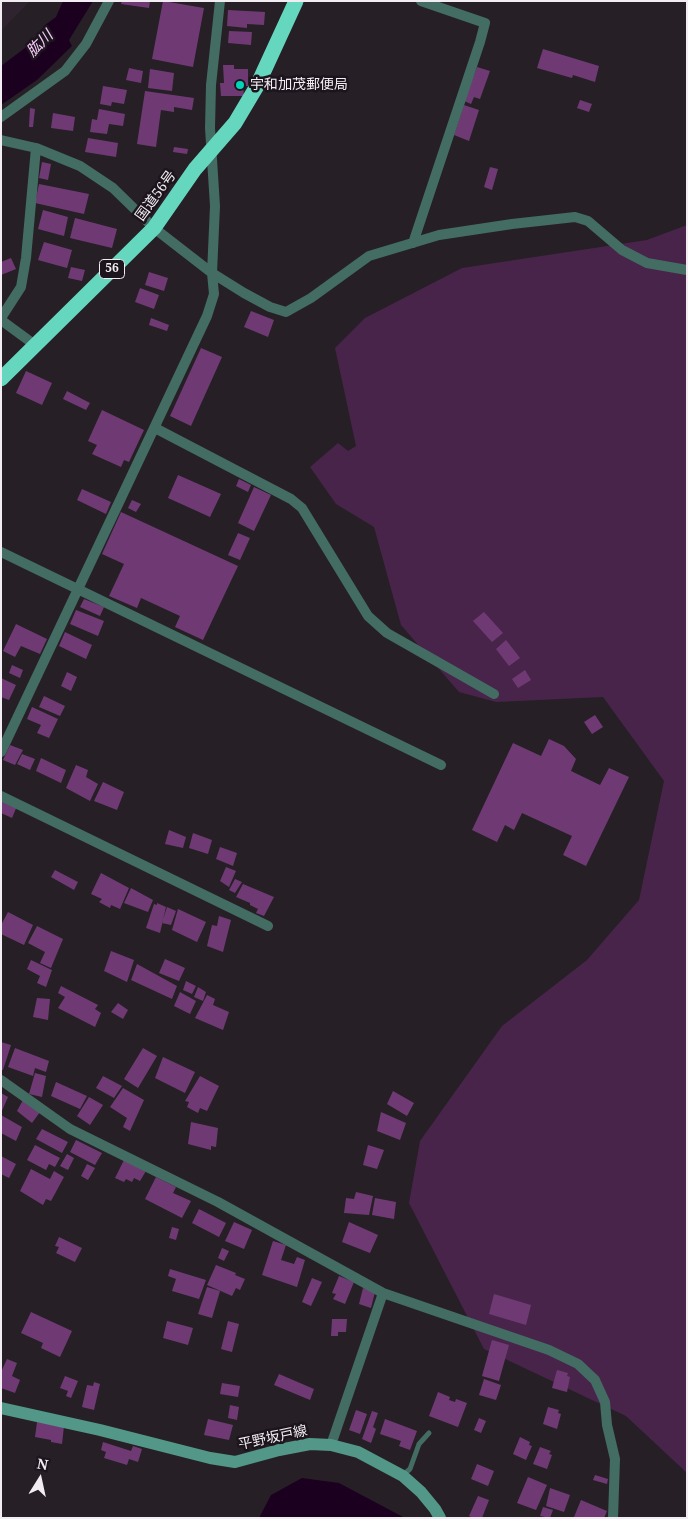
<!DOCTYPE html>
<html>
<head>
<meta charset="utf-8">
<style>
	body { margin:0 }
	#map { position:relative; width:688px; height:1519px; overflow:hidden; background:#261f26; font-family:"Noto Serif",serif }
	canvas { display:block }
	.frame { position:absolute; inset:0; border:2px solid #f2edf2; pointer-events:none }
	.north { position:absolute; left:15px; top:1454px; width:50px; height:50px; -webkit-text-stroke:4px #1c151d; paint-order:stroke; rotate:10deg; font-size:14px; font-weight:700; line-height:20px; text-align:center; color:#f2edf2 }
	.north::after { content:''; display:block; margin:auto; width:18px; height:22px; background:#f2edf2; clip-path:polygon(50% 0,100% 100%,50% 72%,0 100%) }
</style>
</head>
<body>
<div id="map">
<canvas width="688" height="1519"></canvas>
<div class="frame"></div>
<div class="north">N</div>
</div>
<script>
const c = document.querySelector('canvas').getContext('2d');
c.lineJoin = 'round';
function paint(path, color) {
  c.fillStyle = color;
  c.fill(path, 'evenodd');
}
function toPath(rows) {
  const path = new Path2D();
  for (const r of rows) {
    path.moveTo(r[0], r[1]);
    for (let i = 2; i < r.length; i += 2) path.lineTo(r[i], r[i + 1]);
  }
  return path;
}
function stroke(path, color, width, dash) {
  c.strokeStyle = color;
  c.lineWidth = width;
  c.lineCap = dash ? 'butt' : 'round';
  c.setLineDash(dash || []);
  c.stroke(path);
}
function drawText(font, color, halo, rows, align = 'center') {
  c.font = font + ' "Noto Serif","Noto Sans JP",serif';
  c.lineWidth = 5;
  c.setLineDash([]);
  c.textBaseline = 'middle';
  c.strokeStyle = halo;
  c.fillStyle = color;
  for (const [text, x, y, turn = 0] of rows) {
    c.save();
    c.translate(x, y);
    c.rotate((+turn || 0) * Math.PI / 180);
    c.textAlign = isNaN(turn) ? turn : align;
    if (halo) c.strokeText(text, 0, 0);
    c.fillText(text, 0, 0);
    c.restore();
  }
}
const built = toPath([
	[1,1,30,1,1,31]
]);
const green = toPath([
	[687,225,687,1473,626,1416,484,1349,409,1203,420,1141,502,1026,587,960,639,900,664,781,603,697,496,702,459,692,401,625,374,527,336,504,310,467,338,443,348,451,356,446,335,348,365,318,462,268,647,240]
]);
const water = toPath([
	[63,1,93,1,69,40,72,46,37,80,1,105,1,66,33,42,45,25,56,17],
	[302,1478,339,1483,405,1518,259,1518,271,1495]
]);
const building = toPath([
	[122,1,150,1,149,8,121,4],
	[163,1,204,8,193,67,152,59],
	[228,10,265,12,264,25,247,24,247,28,227,26],
	[229,31,252,32,251,45,228,43],
	[543,49,599,66,595,82,573,75,572,78,537,68],
	[223,65,234,65,234,69,248,69,248,86,243,86,244,96,221,96,220,83,224,83],
	[477,67,490,71,480,99,474,97,471,104,464,101],
	[129,68,143,71,141,83,126,80],
	[150,69,174,73,172,91,148,88],
	[103,86,127,90,124,104,112,102,111,106,100,104],
	[145,91,194,98,192,110,174,107,174,112,161,110,156,147,137,144],
	[580,100,592,104,589,112,577,108],
	[464,105,479,110,469,141,454,135],
	[30,108,35,109,33,127,29,127],
	[99,109,125,114,123,126,109,124,107,134,90,132,92,119,97,120],
	[53,113,75,117,73,131,51,128],
	[88,138,118,143,116,157,85,152],
	[174,147,188,149,187,154,173,152],
	[42,162,51,164,48,180,39,178],
	[490,167,498,169,492,190,484,187],
	[39,184,89,194,84,214,35,203],
	[43,210,68,217,64,236,38,229],
	[75,218,117,229,112,248,70,238],
	[44,242,72,250,67,268,38,260],
	[11,258,16,269,1,275,1,262],
	[71,267,85,270,82,281,68,278],
	[149,272,168,278,164,291,145,285],
	[140,288,159,295,154,309,135,302],
	[251,311,274,320,268,337,244,327],
	[151,318,169,325,167,331,149,325],
	[201,348,222,357,191,426,170,416],
	[26,371,52,383,42,405,16,393],
	[67,391,90,403,86,410,63,399],
	[102,410,144,430,129,462,124,460,121,467,92,454,97,445,88,441],
	[178,475,221,494,210,517,168,498],
	[239,479,251,485,248,492,236,486],
	[254,487,271,495,254,531,238,523],
	[82,489,111,502,106,514,77,500],
	[132,500,141,504,136,512,128,508],
	[121,512,238,566,203,640,175,627,180,616,141,598,137,608,109,596,124,564,102,554],
	[238,533,250,538,240,560,228,555],
	[84,599,104,607,100,616,80,607],
	[76,610,104,621,98,636,70,624],
	[484,612,503,633,492,642,473,621],
	[16,624,47,639,40,654,21,646,15,657,3,651],
	[65,632,92,645,86,659,59,646],
	[506,640,520,658,509,666,496,649],
	[12,665,23,670,20,678,9,673],
	[525,670,531,680,518,688,512,679],
	[67,672,77,677,71,691,61,686],
	[1,678,16,685,9,700,1,697],
	[44,696,65,706,60,716,39,707],
	[32,707,58,719,49,738,37,733,41,725,27,719],
	[595,715,603,727,592,734,584,722],
	[549,739,564,746,576,759,571,771,600,785,609,768,629,777,586,866,563,855,572,836,522,813,514,830,505,825,497,842,472,830,513,743,541,756],
	[10,745,23,750,15,765,3,760],
	[22,754,35,759,30,770,17,764],
	[41,758,66,770,61,783,36,771],
	[76,765,88,770,86,777,98,784,90,801,66,788],
	[103,782,124,792,117,810,94,801],
	[1,799,17,806,12,818,1,813],
	[169,830,186,837,183,848,165,844],
	[193,833,212,840,208,854,189,848],
	[220,847,237,853,233,866,216,859],
	[226,867,236,871,229,887,220,881],
	[55,870,78,882,74,890,51,877],
	[101,873,129,888,120,909,111,905,110,908,99,902,102,899,91,894],
	[235,879,242,882,235,893,229,890],
	[243,884,274,897,264,916,256,913,258,909,250,905,250,903,236,897],
	[131,888,153,900,148,912,124,903],
	[157,903,166,907,160,933,146,928,154,904,157,905],
	[167,907,176,911,171,925,162,923],
	[178,909,206,922,197,942,172,930],
	[8,912,33,925,24,945,1,934,1,925],
	[219,916,231,920,223,952,207,946,212,925,217,926],
	[37,926,63,939,51,968,40,963,45,952,28,943],
	[111,951,134,960,127,982,104,971],
	[165,959,185,968,179,981,159,973],
	[31,960,52,970,46,987,37,983,40,976,27,969],
	[137,964,177,986,172,999,131,980],
	[186,981,196,986,192,994,183,990],
	[61,986,98,1005,95,1009,101,1013,95,1027,58,1008,65,997,58,993],
	[198,987,206,992,203,1001,194,997],
	[180,992,196,1001,190,1014,174,1006],
	[207,995,215,999,213,1005,229,1012,223,1030,195,1018],
	[37,998,50,999,48,1020,33,1017],
	[118,1003,128,1010,123,1019,111,1012],
	[1,1042,11,1045,3,1070,1,1070],
	[15,1048,49,1061,46,1072,35,1068,33,1076,8,1067],
	[143,1048,157,1056,138,1088,124,1079],
	[163,1057,195,1072,185,1093,155,1078],
	[35,1073,46,1076,42,1097,29,1094],
	[103,1076,122,1086,114,1098,96,1088],
	[200,1076,219,1086,207,1111,200,1108,198,1113,187,1107,189,1102,185,1101],
	[56,1082,87,1096,80,1109,51,1096],
	[123,1088,144,1100,130,1131,123,1127,127,1118,110,1107],
	[393,1091,414,1103,407,1116,387,1104],
	[1,1093,8,1097,1,1113],
	[89,1097,103,1105,90,1125,77,1116],
	[23,1100,40,1112,32,1123,17,1111],
	[381,1112,406,1123,400,1140,377,1131],
	[1,1115,22,1127,16,1141,1,1133],
	[191,1122,218,1128,216,1147,211,1146,211,1150,188,1144],
	[42,1129,68,1142,62,1153,36,1139],
	[76,1140,102,1153,95,1165,70,1152],
	[35,1145,60,1158,55,1167,49,1164,46,1170,27,1160],
	[368,1145,384,1150,377,1169,363,1165],
	[67,1154,74,1158,68,1170,60,1166],
	[1,1156,16,1164,9,1178,1,1174],
	[124,1160,146,1171,140,1181,134,1178,132,1182,126,1179,124,1182,115,1178],
	[87,1164,95,1168,88,1180,81,1176],
	[31,1169,50,1179,54,1171,64,1177,51,1201,46,1199,43,1205,20,1191],
	[156,1177,176,1187,173,1193,191,1201,182,1218,145,1199],
	[356,1192,373,1196,369,1215,344,1213,346,1198,354,1199],
	[375,1198,396,1202,394,1219,372,1215],
	[199,1209,226,1223,219,1237,192,1223],
	[234,1222,252,1230,244,1249,225,1241],
	[349,1222,378,1235,370,1253,342,1242],
	[172,1227,179,1229,176,1240,169,1238],
	[59,1237,82,1248,75,1262,56,1253,59,1247,55,1246],
	[273,1241,286,1245,281,1260,294,1264,297,1257,305,1260,297,1287,262,1275],
	[222,1248,229,1251,224,1261,218,1258],
	[216,1265,236,1273,235,1275,245,1279,240,1290,236,1288,232,1296,207,1285],
	[170,1269,206,1280,199,1299,172,1291,176,1279,168,1276],
	[339,1276,354,1282,345,1304,333,1299,336,1294,332,1293],
	[312,1278,322,1282,311,1306,302,1302],
	[207,1287,220,1291,212,1318,198,1314],
	[363,1288,375,1292,371,1308,359,1304],
	[494,1294,531,1305,526,1325,489,1314],
	[31,1312,72,1331,60,1357,41,1348,43,1343,21,1333],
	[332,1319,347,1319,346,1332,338,1332,338,1336,331,1336],
	[167,1321,193,1328,188,1345,163,1338],
	[228,1321,239,1324,232,1352,221,1349],
	[492,1340,509,1345,499,1381,482,1376],
	[7,1359,17,1363,12,1376,20,1380,15,1393,1,1388,1,1372],
	[557,1370,568,1373,567,1376,570,1377,567,1392,552,1388],
	[279,1374,314,1389,310,1400,274,1385],
	[65,1376,78,1381,71,1398,66,1396,68,1391,60,1388],
	[484,1379,501,1385,496,1400,479,1395],
	[94,1382,100,1384,94,1410,82,1407,87,1385,93,1386],
	[222,1383,240,1386,238,1397,220,1394],
	[438,1392,450,1397,449,1400,455,1402,456,1399,467,1403,458,1427,429,1416],
	[230,1405,239,1407,237,1420,228,1418],
	[548,1407,559,1410,558,1413,561,1414,557,1429,543,1424],
	[356,1410,367,1414,360,1434,349,1430],
	[372,1411,378,1413,373,1427,376,1429,371,1443,362,1439],
	[479,1418,486,1421,481,1433,474,1430],
	[208,1419,233,1425,229,1440,204,1435],
	[385,1419,417,1431,410,1450,399,1446,401,1441,380,1434],
	[37,1422,64,1426,62,1444,51,1442,51,1440,35,1437],
	[520,1437,530,1442,529,1445,532,1446,526,1460,513,1454],
	[103,1442,131,1451,133,1446,142,1449,138,1462,129,1459,127,1465,104,1458,106,1452,101,1450],
	[540,1447,551,1451,549,1454,552,1455,547,1469,533,1464],
	[477,1464,494,1471,488,1486,471,1479],
	[595,1475,608,1479,607,1484,593,1480],
	[528,1477,547,1485,536,1510,517,1503],
	[550,1488,570,1495,564,1512,546,1506],
	[478,1496,489,1500,482,1518,473,1518,469,1516],
	[581,1500,607,1511,604,1518,574,1517],
	[543,1507,553,1510,550,1518,540,1516]
]);
const lane = toPath([
	[403,1475,410,1469,419,1444,429,1433]
]);
const street = toPath([
	[1,117,65,71,86,44,109,1],
	[1,140,36,148,80,166,113,188,154,228,212,273,244,293,270,307,286,312,311,298,369,256,439,235,512,224,575,217,588,221,622,250,647,263,687,270],
	[413,243,480,42,485,23,421,1],
	[1,318,21,287,26,258,36,148],
	[1,320,35,345],
	[155,428,291,499,302,508,368,616,387,633,494,694],
	[1,552,441,765],
	[1,752,207,316,214,294,212,273,215,206,210,128,211,85,220,1],
	[1,796,268,926],
	[1,1080,70,1129,218,1202,383,1293,549,1350,578,1364,595,1380,605,1402,607,1425,615,1459,613,1518],
	[331,1445,383,1293]
]);
const secondary = toPath([
	[1,1408,100,1430,210,1458,235,1462,279,1450,310,1444,331,1445,358,1452,403,1476,421,1492,435,1509,440,1518]
]);
const highway = toPath([
	[1,379,154,228,195,169,235,123,257,86,296,1]
]);
const markers = [
	[240,85,5,"#00d5b7"]
];
const shields = [
	[112,269,25]
];
const shieldNames = [
	["56",112,269]
];
const poiNames = [
	["宇和加茂郵便局",250,85]
];
const streetNames = [
	["国道56号",156,196,-54],
	["平野坂戸線",273,1438,-12]
];
const waterNames = [
	["肱川",40,44,-45]
];
paint(built, '#2f2330');
paint(green, '#48244b');
paint(water, '#1c0020');
paint(building, '#6f3a74');
stroke(lane, '#436c63', 5);
stroke(street, '#436c63', 10);
stroke(secondary, '#529788', 12);
stroke(highway, '#65d7bf', 15);
for (const [x, y, r, color] of markers) {
  const dot = new Path2D();
  dot.arc(x, y, r, 0, 2 * Math.PI);
  c.fillStyle = color;
  c.fill(dot);
  stroke(dot, '#1c151d', 2);
}
for (const [x, y, w] of shields) {
  const box = new Path2D();
  box.roundRect(x - w / 2, y - 9.5, w, 19, 4);
  c.fillStyle = '#1c151d';
  c.fill(box);
  stroke(box, '#f2edf2', 1);
}
drawText('bold 12px', '#f2edf2', null, shieldNames);
drawText('14px', '#f2edf2', '#1c151d', poiNames, 'left');
drawText('14px', '#f2edf2', '#1c151d', streetNames);
drawText('italic 15px', '#f8c9fb', '#1c151d', waterNames);
</script>
</body>
</html>
